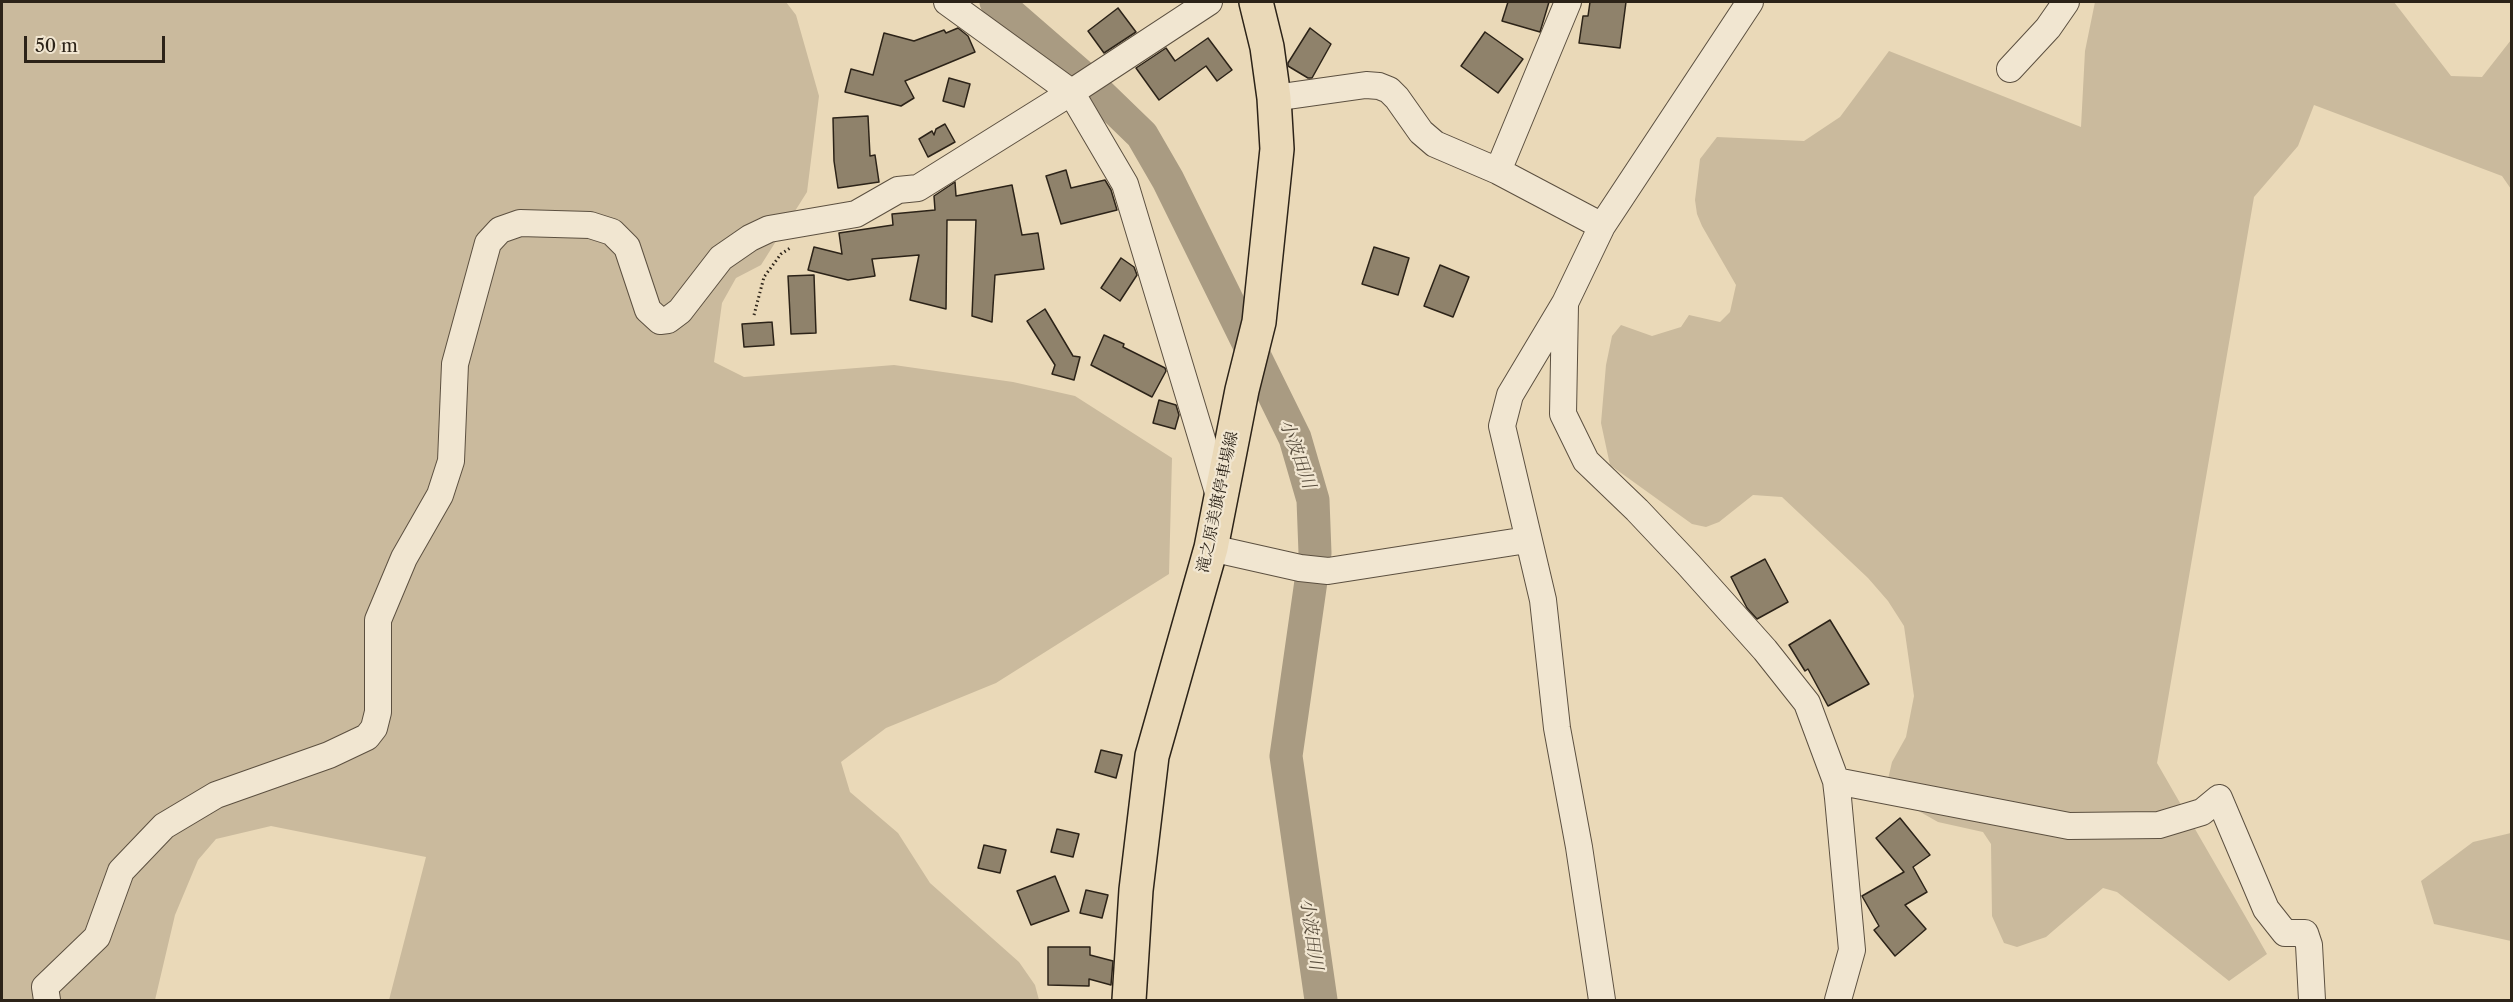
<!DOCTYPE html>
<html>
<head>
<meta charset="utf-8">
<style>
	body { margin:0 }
	#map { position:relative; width:2513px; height:1002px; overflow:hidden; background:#ead9b8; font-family:"Libre Caslon Text",serif }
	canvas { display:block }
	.frame { position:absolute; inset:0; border:3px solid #2c2318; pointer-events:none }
	.scale { position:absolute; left:24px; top:36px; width:141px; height:27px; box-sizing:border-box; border:3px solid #2c2318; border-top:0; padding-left:8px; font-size:18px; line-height:21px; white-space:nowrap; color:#2c2318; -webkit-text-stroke:4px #f1e6d1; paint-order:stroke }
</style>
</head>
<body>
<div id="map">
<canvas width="2513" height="1002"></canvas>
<div class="frame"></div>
<div class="scale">50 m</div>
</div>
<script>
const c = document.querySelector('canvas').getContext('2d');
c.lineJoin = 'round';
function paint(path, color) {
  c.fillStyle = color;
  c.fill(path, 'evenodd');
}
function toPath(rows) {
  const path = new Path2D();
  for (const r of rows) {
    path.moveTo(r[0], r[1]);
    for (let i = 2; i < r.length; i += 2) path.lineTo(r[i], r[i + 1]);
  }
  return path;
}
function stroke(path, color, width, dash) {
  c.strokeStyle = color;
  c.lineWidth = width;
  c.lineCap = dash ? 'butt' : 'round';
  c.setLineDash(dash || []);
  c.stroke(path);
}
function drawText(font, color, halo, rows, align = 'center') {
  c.font = font + ' "Libre Caslon Text","Noto Serif JP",serif';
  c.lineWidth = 4.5;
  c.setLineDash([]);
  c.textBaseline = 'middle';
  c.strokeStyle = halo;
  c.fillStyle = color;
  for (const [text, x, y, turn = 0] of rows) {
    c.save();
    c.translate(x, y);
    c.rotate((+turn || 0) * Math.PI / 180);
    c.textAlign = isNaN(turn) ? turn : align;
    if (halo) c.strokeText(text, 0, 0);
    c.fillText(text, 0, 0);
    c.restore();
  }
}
const green = toPath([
	[2,2,786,2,796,15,819,96,807,192,761,265,736,278,722,303,714,362,744,377,894,365,1013,382,1075,396,1172,458,1169,574,996,683,886,728,841,762,850,792,898,833,930,883,1019,962,1035,985,1039,1000,389,1000,426,857,271,826,216,839,198,860,175,915,155,1000,2,1000],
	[2095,2,2394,2,2451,76,2482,77,2511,40,2511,189,2502,176,2314,105,2298,146,2254,197,2157,763,2267,954,2229,981,2117,892,2103,888,2046,937,2017,947,2004,943,1992,916,1991,844,1983,832,1938,822,1885,792,1892,762,1906,737,1914,696,1904,626,1888,601,1868,578,1782,497,1753,495,1719,522,1706,527,1692,524,1610,465,1601,423,1606,365,1612,336,1621,325,1652,336,1681,327,1689,315,1720,322,1730,312,1736,285,1702,226,1697,214,1695,200,1700,159,1717,137,1804,141,1840,117,1889,51,2081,127,2085,51],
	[2511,833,2511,941,2434,924,2421,881,2473,842]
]);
const river = toPath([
	[996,2,1080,75,1142,135,1168,180,1295,438,1313,500,1315,553,1286,756,1321,1000]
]);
const building = toPath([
	[1508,2,1549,2,1540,32,1502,21,1508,2],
	[1590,2,1626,2,1620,48,1579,43,1583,16,1588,16,1590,2],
	[1118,8,1136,32,1104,53,1088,31,1118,8],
	[958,28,968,36,975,52,905,81,914,98,901,106,845,92,851,69,873,75,884,33,914,41,944,30,946,33,958,28],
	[1310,28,1331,44,1312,78,1308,78,1288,66,1288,63,1310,28],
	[1485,32,1523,59,1498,93,1461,66,1485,32],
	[1208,38,1232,70,1217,81,1206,66,1159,100,1136,68,1166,48,1175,61,1208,38],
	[949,78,970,84,964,107,943,101,949,78],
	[868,116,870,156,875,155,879,182,838,188,834,161,833,118,868,116],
	[945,124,955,142,928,157,919,139,932,131,934,135,936,129,945,124],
	[1066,170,1071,188,1105,180,1111,190,1117,210,1061,224,1046,176,1066,170],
	[955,182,956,196,1012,185,1022,235,1038,233,1044,269,995,275,992,322,972,316,976,220,947,220,946,309,910,300,919,255,872,259,875,276,848,280,808,270,814,247,842,254,839,233,893,225,892,214,935,210,934,196,955,182],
	[1374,247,1409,258,1398,295,1362,284,1374,247],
	[1121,258,1134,267,1137,275,1120,301,1101,288,1121,258],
	[1440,265,1469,277,1453,317,1424,306,1440,265],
	[814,275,816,333,791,334,788,276,814,275],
	[1045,309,1073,356,1080,357,1074,380,1052,374,1055,365,1027,321,1045,309],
	[772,322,774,345,744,347,742,324,772,322],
	[1104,335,1124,344,1123,347,1165,368,1166,371,1152,397,1091,365,1104,335],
	[1159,400,1176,405,1179,415,1175,429,1153,423,1159,400],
	[1765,559,1788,602,1757,619,1747,608,1731,577,1765,559],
	[1830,620,1869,684,1828,706,1808,669,1805,671,1789,645,1830,620],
	[1101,750,1122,755,1116,778,1095,772,1101,750],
	[1900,818,1930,855,1913,867,1927,892,1905,905,1926,929,1895,956,1874,930,1879,926,1862,896,1904,872,1876,838,1900,818],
	[1057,829,1079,834,1073,857,1051,852,1057,829],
	[984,845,1006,850,1000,873,978,868,984,845],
	[1055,876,1069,911,1031,925,1017,891,1055,876],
	[1086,890,1108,895,1102,918,1080,913,1086,890],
	[1048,947,1090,947,1090,955,1113,961,1111,985,1089,979,1089,986,1048,985,1048,947]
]);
const path = toPath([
	[754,315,764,277,781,254,790,248]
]);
const minor = toPath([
	[947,2,1071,92,1125,184,1220,499],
	[2010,69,2048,28,2066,2],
	[1274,98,1366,85,1379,86,1389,90,1397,98,1421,132,1435,144,1498,171,1602,226],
	[1498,171,1568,2],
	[1565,305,1563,414,1586,461,1637,510,1688,564,1765,650,1807,703,1836,781,1838,798,1852,950,1838,1000],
	[1211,548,1300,568,1328,571,1527,540],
	[1836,781,2069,826,2159,825,2202,812,2219,798,2266,909,2285,933,2305,933,2309,945,2312,1000],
	[47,1000,45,987,97,937,121,871,164,826,216,795,329,755,367,737,374,728,378,712,378,620,404,558,440,495,451,461,455,364,488,243,500,230,520,223,590,225,612,232,627,247,648,310,660,321,668,320,680,311,721,258,750,238,769,229,856,214,898,190,918,188,1078,88,1209,2],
	[1602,1000,1579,847,1557,728,1543,600,1502,426,1510,395,1565,303,1602,226,1750,2]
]);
const major = toPath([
	[1129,1000,1136,890,1152,756,1211,548,1242,390,1259,322,1277,149,1274,98,1267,47,1256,2]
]);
const streetNames = [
	["滝之原美旗停車場線",1218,502,-78]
];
const waterNames = [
	["小波田川",1297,454,70],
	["小波田川",1311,934,82]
];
paint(green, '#caba9d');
stroke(river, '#a99b82', 33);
paint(building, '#8f826b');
stroke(building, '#2c2318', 1.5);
stroke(minor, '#5c5040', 28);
stroke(major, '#2c2318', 36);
stroke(path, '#2c2318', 3, [1.5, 3]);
stroke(minor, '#f1e6d1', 26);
stroke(major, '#ead9b8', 33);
drawText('16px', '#2c2318', '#f1e6d1', streetNames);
drawText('italic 18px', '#584d3d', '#f1e6d1', waterNames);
</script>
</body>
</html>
